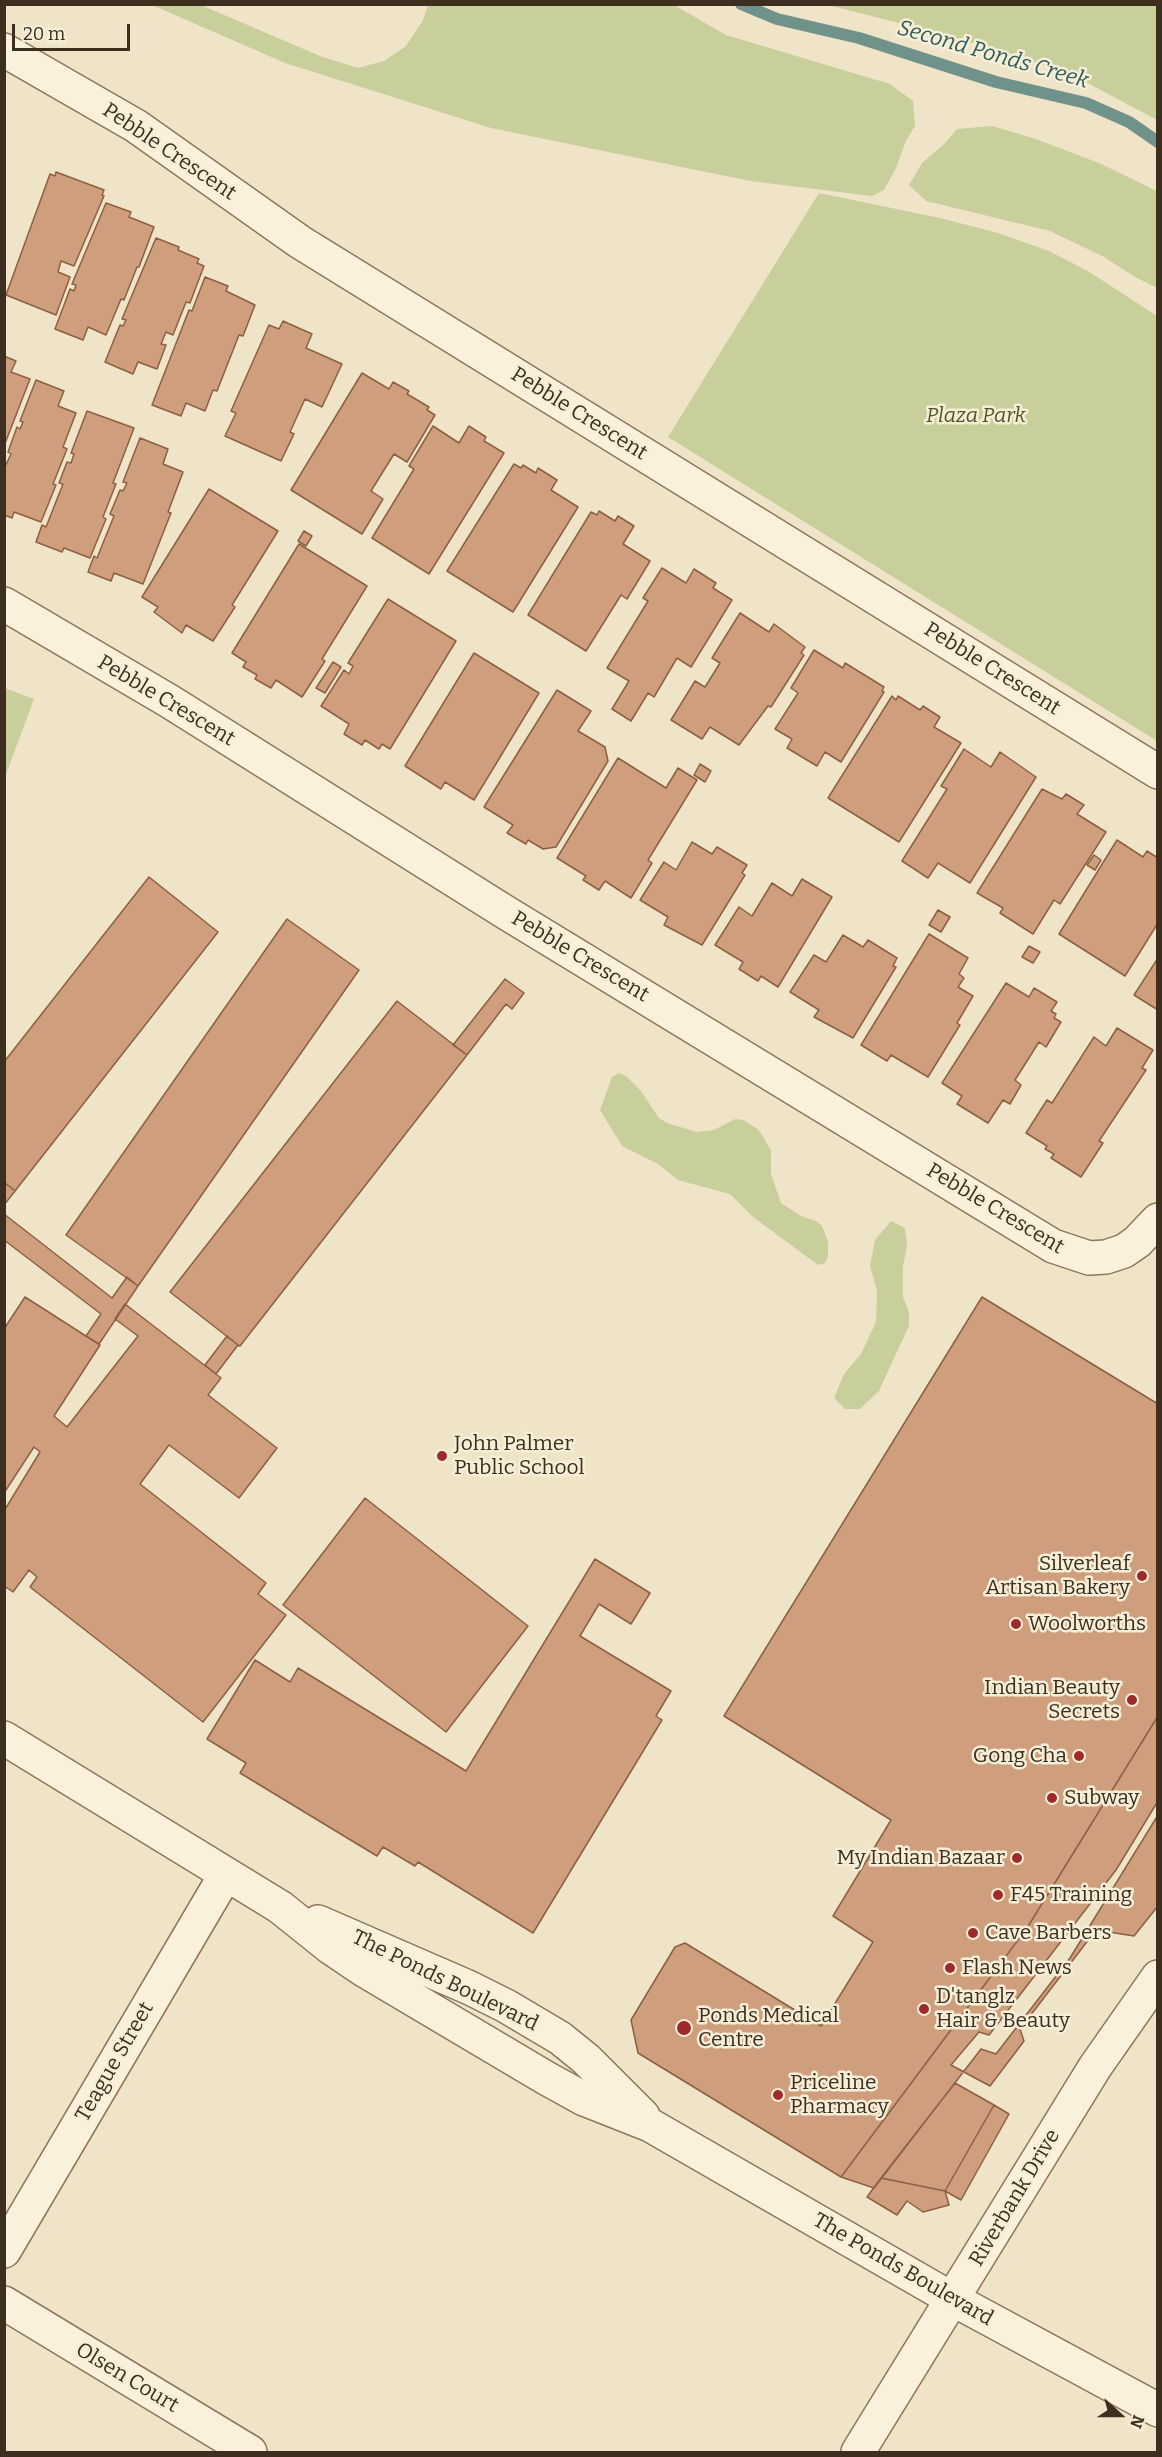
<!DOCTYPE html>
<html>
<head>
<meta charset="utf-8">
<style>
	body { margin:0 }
	#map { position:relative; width:1162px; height:2457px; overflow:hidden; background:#f0e4c8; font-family:Bitter,serif }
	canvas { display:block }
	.frame { position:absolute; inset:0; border:6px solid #3d2e20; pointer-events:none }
	.north { position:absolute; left:1090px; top:2385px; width:60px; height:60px; -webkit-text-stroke:4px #f7eed8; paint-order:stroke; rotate:111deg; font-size:16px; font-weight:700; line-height:24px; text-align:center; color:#3d2e20 }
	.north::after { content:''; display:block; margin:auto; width:21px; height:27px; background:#3d2e20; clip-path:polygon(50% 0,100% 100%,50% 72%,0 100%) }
	.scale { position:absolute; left:12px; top:24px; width:118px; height:27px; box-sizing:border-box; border:3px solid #3d2e20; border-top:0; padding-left:8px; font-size:18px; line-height:21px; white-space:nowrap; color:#3d2e20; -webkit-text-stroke:4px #f7eed8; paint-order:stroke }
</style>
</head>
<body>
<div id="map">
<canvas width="1162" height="2457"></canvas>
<div class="frame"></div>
<div class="north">N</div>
<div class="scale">20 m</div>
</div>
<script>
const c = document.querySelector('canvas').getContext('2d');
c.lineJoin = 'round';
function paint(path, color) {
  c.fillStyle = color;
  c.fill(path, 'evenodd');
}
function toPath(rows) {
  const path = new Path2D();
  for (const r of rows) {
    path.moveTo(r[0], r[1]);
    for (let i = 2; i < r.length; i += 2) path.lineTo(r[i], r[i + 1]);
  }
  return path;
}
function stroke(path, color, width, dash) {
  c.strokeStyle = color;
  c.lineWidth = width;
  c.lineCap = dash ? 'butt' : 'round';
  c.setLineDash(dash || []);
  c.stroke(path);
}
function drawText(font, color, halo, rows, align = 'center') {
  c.font = font + ' Bitter,serif';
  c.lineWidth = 5;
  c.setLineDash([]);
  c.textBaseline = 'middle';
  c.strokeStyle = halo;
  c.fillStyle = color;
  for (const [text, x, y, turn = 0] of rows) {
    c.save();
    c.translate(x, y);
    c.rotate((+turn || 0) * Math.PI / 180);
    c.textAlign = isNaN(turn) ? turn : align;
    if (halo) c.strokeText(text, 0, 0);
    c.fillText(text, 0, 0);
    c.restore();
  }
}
const green = toPath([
	[152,5,201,5,320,56,358,68,384,61,406,46,423,20,428,5,674,5,726,35,890,84,913,101,915,126,906,141,896,168,884,190,872,196,750,181,491,128,285,63],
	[828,5,1157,5,1157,120,1067,72,950,36],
	[992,126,1033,138,1099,163,1157,191,1157,288,1135,277,1104,257,1050,231,926,201,909,185,922,163,944,144,957,129],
	[819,193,940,218,998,233,1049,251,1088,271,1157,316,1157,741,668,437],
	[5,688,34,699,5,777],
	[619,1073,626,1076,641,1091,659,1118,667,1123,697,1132,714,1130,735,1119,743,1120,758,1129,771,1150,771,1174,781,1203,801,1216,816,1221,822,1226,828,1241,828,1256,825,1263,818,1265,753,1217,730,1194,678,1180,658,1164,622,1146,600,1110,612,1077],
	[891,1221,905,1228,907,1245,903,1266,903,1297,909,1312,909,1326,879,1391,860,1409,845,1409,834,1398,844,1374,861,1354,876,1322,877,1291,870,1266,875,1240]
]);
const stream = toPath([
	[741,4,777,19,859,38,996,82,1086,103,1129,122,1158,142]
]);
const building = toPath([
	[56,172,104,190,102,195,104,196,74,266,61,261,58,272,70,277,56,315,6,295,50,174,55,176,56,172],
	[106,203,131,212,129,217,154,227,139,267,137,267,124,300,121,299,106,335,88,327,83,340,55,329,70,289,74,291,76,285,72,284,106,203],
	[156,238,179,247,178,250,199,259,197,263,204,266,190,303,186,302,173,335,166,332,161,344,166,345,157,369,138,362,133,374,105,362,120,325,123,326,126,320,122,319,156,238],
	[205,277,228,286,226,291,255,305,243,336,239,335,217,391,213,390,205,411,186,403,181,416,152,405,189,310,192,311,205,277],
	[283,321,312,334,306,348,342,364,322,407,305,399,290,432,294,434,281,461,225,436,236,413,231,411,269,325,279,329,283,321],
	[4,356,16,361,11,372,30,379,4,446,4,356],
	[362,373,389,389,393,382,409,391,407,394,429,407,427,410,435,415,407,462,394,454,371,491,383,499,362,534,291,490,362,373],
	[36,380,64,391,58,406,76,413,63,447,67,449,53,484,56,485,41,522,14,512,12,518,4,515,4,469,11,454,8,452,17,427,20,429,23,422,20,421,36,380],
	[87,411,134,428,113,483,116,484,103,517,106,519,90,558,64,548,62,552,36,542,42,525,46,527,63,484,59,483,67,462,71,463,74,454,71,453,87,411],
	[433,426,459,443,469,426,486,437,484,441,504,453,429,574,372,538,414,469,409,466,433,426],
	[140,438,168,449,163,464,183,472,168,512,171,513,143,584,114,573,111,581,88,572,94,556,97,558,114,516,110,514,120,490,123,491,127,483,123,482,140,438],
	[514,464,521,468,523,465,536,473,538,468,557,480,551,490,578,507,513,612,447,571,514,464],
	[209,489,278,531,232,605,235,607,213,641,186,625,182,633,154,612,158,607,142,597,209,489],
	[599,511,615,521,618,516,634,526,623,544,650,561,627,599,621,595,586,651,528,615,591,512,597,515,599,511],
	[304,531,312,536,306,546,298,541,304,531],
	[299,544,367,586,322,659,325,661,302,697,276,680,271,688,255,679,257,675,243,667,246,662,232,653,299,544],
	[662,568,686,583,694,569,716,583,713,588,732,600,691,667,677,658,654,697,648,693,631,721,612,709,629,681,607,668,648,601,643,598,662,568],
	[388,599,456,641,390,749,382,744,379,749,365,740,362,745,344,734,349,724,321,706,344,670,349,674,353,666,348,663,388,599],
	[740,613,769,632,774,624,805,647,801,653,804,655,771,707,768,706,739,745,710,727,702,739,671,720,695,681,705,687,720,663,712,658,740,613],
	[814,650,843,668,845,663,884,687,882,691,884,692,841,762,825,752,817,766,787,748,792,739,775,729,798,693,791,688,814,650],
	[474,653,539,693,474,800,445,782,441,789,405,766,474,653],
	[333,662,341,667,325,693,316,688,333,662],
	[557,690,591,711,578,731,605,747,608,761,556,847,543,849,528,840,526,844,507,833,513,825,484,807,557,690],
	[892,696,896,700,898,696,920,710,923,706,940,717,934,727,961,743,899,842,828,798,892,696],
	[964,749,991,767,1000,752,1036,777,970,883,938,863,928,878,902,861,947,789,941,786,964,749],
	[618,758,666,788,678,768,697,780,648,860,652,863,631,898,605,881,599,890,583,880,586,876,557,858,618,758],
	[700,764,711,771,705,782,694,775,700,764],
	[1042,789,1062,799,1066,794,1084,805,1077,814,1106,832,1060,904,1054,900,1033,934,1000,913,1003,908,977,893,1042,789],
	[1117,840,1143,857,1147,851,1158,858,1158,923,1125,976,1059,934,1117,840],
	[692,842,712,854,717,847,747,865,742,873,745,875,702,945,664,925,668,917,640,900,664,862,676,870,692,842],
	[1094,855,1101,860,1095,870,1087,865,1094,855],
	[149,877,218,932,15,1191,4,1182,4,1062,149,877],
	[802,879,832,897,778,987,761,976,758,981,739,969,743,962,715,945,739,907,752,916,772,883,792,896,802,879],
	[938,910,950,917,941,932,929,925,938,910],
	[287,919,359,970,138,1286,66,1235,287,919],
	[929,934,968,958,959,974,964,978,958,987,973,996,957,1023,960,1025,928,1077,891,1055,887,1061,861,1045,929,934],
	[843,935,863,947,868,940,897,958,893,966,896,967,853,1038,814,1017,819,1010,790,992,814,955,826,962,843,935],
	[1029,946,1040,952,1033,963,1022,957,1029,946],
	[1158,958,1158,1010,1134,995,1158,958],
	[505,979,524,993,512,1009,506,1004,467,1055,453,1045,505,979],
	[1006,983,1029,997,1034,988,1057,1002,1051,1011,1056,1014,1054,1018,1061,1022,1046,1047,1039,1042,1015,1080,1021,1085,1010,1104,1003,1100,988,1123,957,1104,962,1096,942,1083,1006,983],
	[397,1001,467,1055,240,1346,238,1345,170,1292,397,1001],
	[1117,1028,1153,1050,1142,1068,1146,1070,1099,1141,1103,1143,1081,1177,1051,1158,1054,1154,1045,1149,1047,1146,1026,1133,1047,1100,1052,1103,1094,1037,1106,1046,1117,1028],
	[4,1182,15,1191,4,1205,4,1182],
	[4,1214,112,1298,127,1277,138,1286,99,1344,86,1336,101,1314,4,1240,4,1214],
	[25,1297,100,1345,54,1416,67,1427,138,1336,115,1319,125,1304,221,1378,208,1395,277,1448,239,1498,169,1445,140,1484,266,1583,258,1594,286,1615,203,1722,30,1587,37,1577,29,1570,13,1592,4,1586,4,1511,40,1452,34,1447,4,1493,4,1329,25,1297],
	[982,1297,1158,1404,1158,1716,1027,1928,841,2177,638,2053,631,2020,675,1947,685,1943,821,2026,873,1942,833,1916,891,1820,724,1716,982,1297],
	[227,1336,238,1345,216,1374,205,1365,227,1336],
	[365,1498,528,1626,446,1732,283,1605,365,1498],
	[595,1559,650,1593,631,1624,599,1604,580,1636,671,1691,656,1716,662,1720,533,1933,418,1862,415,1866,383,1847,377,1856,240,1773,246,1763,207,1739,255,1660,290,1682,298,1668,466,1771,595,1559],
	[1158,1716,1158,1815,1070,1958,996,2054,981,2049,874,2188,841,2177,1027,1928,1158,1716],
	[1158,1801,1158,1906,1134,1936,1096,1930,1020,2029,1024,2041,990,2086,951,2065,979,2032,989,2035,1116,1870,1158,1801],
	[955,2083,994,2105,945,2191,881,2178,955,2083],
	[994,2105,1009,2114,961,2200,945,2191,994,2105],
	[881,2178,945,2191,949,2205,923,2212,907,2201,897,2215,867,2197,881,2178]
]);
const minor = toPath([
	[4,50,136,126,300,242,1158,772],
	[4,604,169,701,505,912,1053,1246,1089,1258,1106,1257,1124,1251,1137,1242,1158,1220],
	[4,1738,280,1907,330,1947,364,1970,546,2078,584,2099,650,2125,954,2300,1158,2410],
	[318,1922,470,1988,506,2006,560,2038,586,2059,643,2116],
	[4,2251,226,1874],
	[4,2303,250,2452],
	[858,2452,1095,2067,1158,1977]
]);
const markers = [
	[442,1456,6,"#9e2a2b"],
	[1142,1576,6,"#9e2a2b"],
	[1016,1624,6,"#9e2a2b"],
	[1132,1700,6,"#9e2a2b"],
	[1079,1756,6,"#9e2a2b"],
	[1052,1798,6,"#9e2a2b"],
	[1017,1858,6,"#9e2a2b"],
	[998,1895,6,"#9e2a2b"],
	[973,1933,6,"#9e2a2b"],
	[950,1968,6,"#9e2a2b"],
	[924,2009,6,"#9e2a2b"],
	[684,2028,8,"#9e2a2b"],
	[778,2095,6,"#9e2a2b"]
];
const streetNames = [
	["Pebble Crescent",169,152,34],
	["Pebble Crescent",579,414,32],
	["Pebble Crescent",992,669,32],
	["Pebble Crescent",166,701,31],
	["Pebble Crescent",580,957,31],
	["Pebble Crescent",995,1209,31],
	["The Ponds Boulevard",445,1981,26],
	["Teague Street",115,2062,-60],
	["Riverbank Drive",1015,2198,-59],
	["The Ponds Boulevard",903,2270,30],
	["Olsen Court",127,2378,31]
];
const parkNames = [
	["Plaza Park",976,416]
];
const poiNames = [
	["John Palmer",454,1444],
	["Public School",454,1468],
	["Silverleaf",1130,1564,"right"],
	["Artisan Bakery",1130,1588,"right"],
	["Woolworths",1028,1624],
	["Indian Beauty",1120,1688,"right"],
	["Secrets",1120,1712,"right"],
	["Gong Cha",1067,1756,"right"],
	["Subway",1064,1798],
	["My Indian Bazaar",1005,1858,"right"],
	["F45 Training",1010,1895],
	["Cave Barbers",985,1933],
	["Flash News",962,1968],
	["D'tanglz",936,1997],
	["Hair & Beauty",936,2021],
	["Ponds Medical",698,2016],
	["Centre",698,2040],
	["Priceline",790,2083],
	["Pharmacy",790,2107]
];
const waterNames = [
	["Second Ponds Creek",993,55,16]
];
paint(green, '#c9cf9b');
stroke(stream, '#6f938a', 12);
paint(building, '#cf9f7d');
stroke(building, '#8d5f41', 1.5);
stroke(minor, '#8d765c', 36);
stroke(minor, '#faf1dc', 33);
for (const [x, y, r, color] of markers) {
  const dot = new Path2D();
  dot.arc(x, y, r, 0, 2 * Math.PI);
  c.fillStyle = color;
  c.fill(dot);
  stroke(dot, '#f7eed8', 2);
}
drawText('21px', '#3d2e20', '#f7eed8', streetNames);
drawText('italic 21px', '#4d5a26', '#f7eed8', parkNames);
drawText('21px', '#3d2e20', '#f7eed8', poiNames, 'left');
drawText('italic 22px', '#2f5d5a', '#f7eed8', waterNames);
</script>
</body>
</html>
